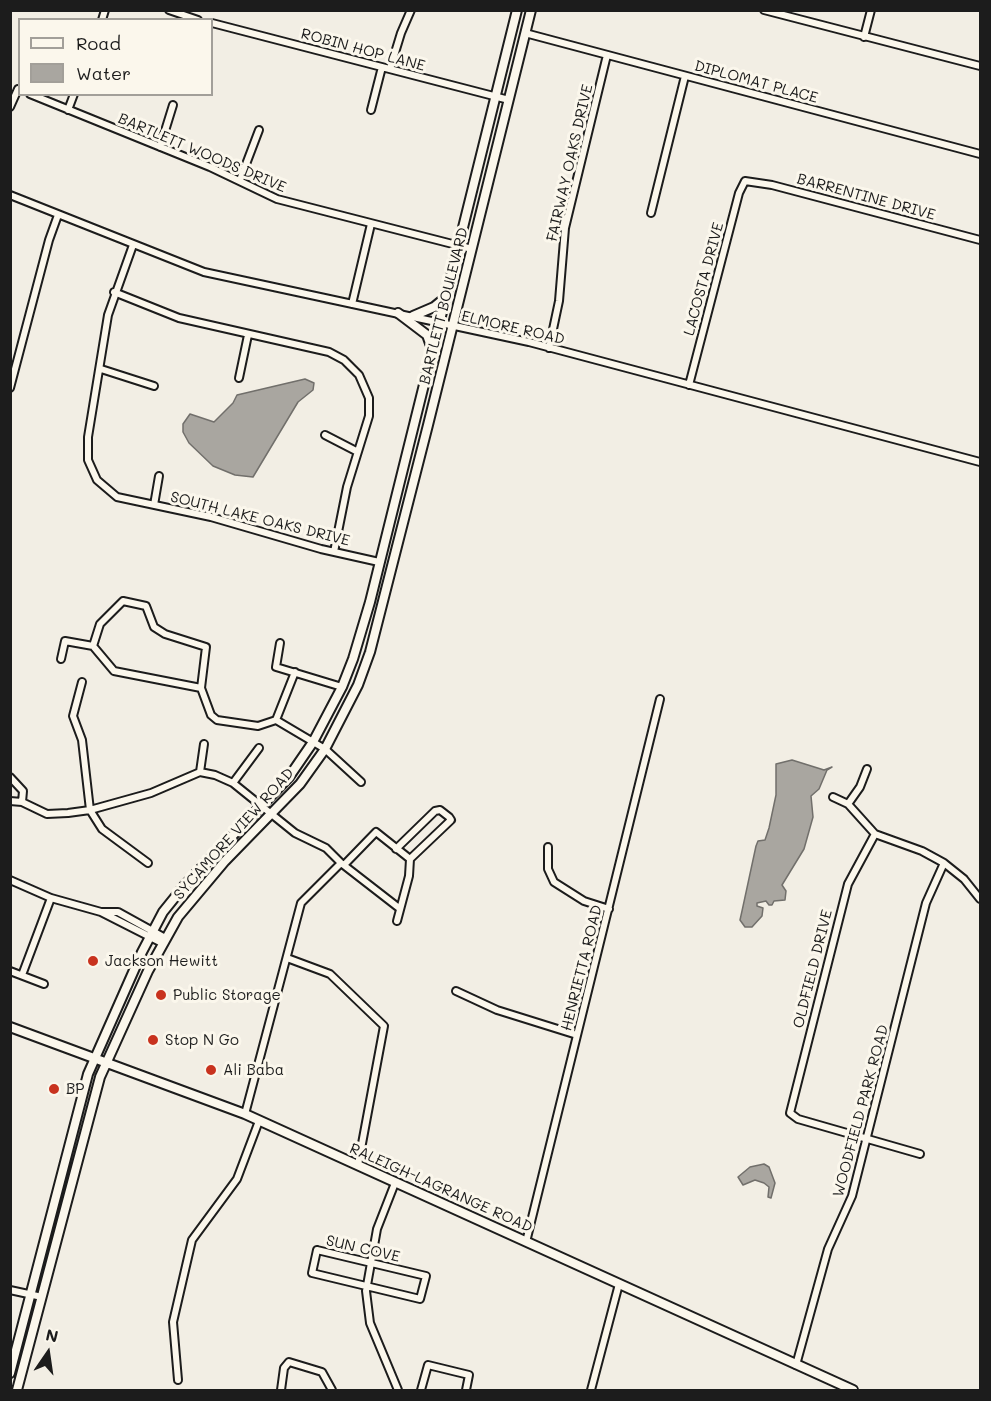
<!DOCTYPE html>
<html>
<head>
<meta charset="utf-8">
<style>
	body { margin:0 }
	#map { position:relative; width:991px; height:1401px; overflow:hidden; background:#f2eee4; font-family:Mali,sans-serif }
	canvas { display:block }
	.frame { position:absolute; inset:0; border:12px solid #1c1c1c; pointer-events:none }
	.legend { position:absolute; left:18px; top:18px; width:195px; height:78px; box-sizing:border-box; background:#fbf7ec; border:2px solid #a29f99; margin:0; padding:8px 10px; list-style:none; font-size:18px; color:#1c1c1c }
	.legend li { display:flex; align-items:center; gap:12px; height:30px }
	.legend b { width:30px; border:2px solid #a29f99 }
	.north { position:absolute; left:18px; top:1323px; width:60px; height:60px; -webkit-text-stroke:4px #fbf7ec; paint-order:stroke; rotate:13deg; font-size:16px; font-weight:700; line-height:24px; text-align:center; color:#1c1c1c }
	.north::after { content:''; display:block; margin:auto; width:21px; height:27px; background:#1c1c1c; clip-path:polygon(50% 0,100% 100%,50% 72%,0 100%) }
</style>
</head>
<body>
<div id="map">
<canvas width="991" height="1401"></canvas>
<div class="frame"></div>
<ul class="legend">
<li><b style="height:8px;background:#fbf7ec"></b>Road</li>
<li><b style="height:16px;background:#a9a6a0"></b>Water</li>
</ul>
<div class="north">N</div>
</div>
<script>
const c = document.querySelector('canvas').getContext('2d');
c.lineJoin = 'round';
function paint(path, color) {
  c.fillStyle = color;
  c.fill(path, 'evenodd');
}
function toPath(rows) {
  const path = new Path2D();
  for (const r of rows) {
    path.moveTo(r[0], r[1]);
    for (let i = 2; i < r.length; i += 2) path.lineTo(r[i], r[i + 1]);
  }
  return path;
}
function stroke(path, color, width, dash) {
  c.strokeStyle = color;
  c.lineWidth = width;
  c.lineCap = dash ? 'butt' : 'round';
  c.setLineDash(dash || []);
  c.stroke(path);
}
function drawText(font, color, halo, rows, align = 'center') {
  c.font = font + ' Mali,sans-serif';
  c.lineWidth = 6;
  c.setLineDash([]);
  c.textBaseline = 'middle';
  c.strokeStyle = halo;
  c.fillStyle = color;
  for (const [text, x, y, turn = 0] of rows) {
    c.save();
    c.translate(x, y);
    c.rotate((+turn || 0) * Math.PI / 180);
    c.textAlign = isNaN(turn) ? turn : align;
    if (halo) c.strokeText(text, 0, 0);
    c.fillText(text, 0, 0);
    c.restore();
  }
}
const water = toPath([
	[305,379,314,383,313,390,298,402,253,477,235,475,213,466,189,443,183,432,183,424,190,414,214,422,233,403,237,395,305,379],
	[792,760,824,770,832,767,827,770,819,789,811,796,813,817,804,849,782,885,786,891,785,900,774,901,772,905,769,905,766,901,757,903,757,906,763,908,762,916,752,927,745,927,740,920,742,911,756,846,758,841,765,840,769,828,776,795,776,764,792,760],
	[764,1164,769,1167,775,1183,771,1198,768,1197,769,1187,764,1183,755,1180,743,1185,738,1177,750,1167,764,1164]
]);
const minor = toPath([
	[169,10,198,20],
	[764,10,980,66],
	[102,20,105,10],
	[212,23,509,100],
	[525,33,980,154],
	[864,37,871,10],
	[390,69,401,33,411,10],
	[30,94,210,167,277,199,472,249],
	[10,107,18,89],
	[68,110,74,94],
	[371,110,382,67],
	[160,147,173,105],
	[240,180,259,130],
	[10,195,204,272,529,342,980,462],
	[651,213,685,76],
	[133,245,108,315,88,437,88,460,97,480,117,497,211,517,321,549,379,562],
	[114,292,179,318,329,352,344,360,359,375,369,398,369,416,347,487,334,552],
	[352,304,371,224],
	[549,348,559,301,565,228,607,55],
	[101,369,154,386],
	[239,378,248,335],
	[689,385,739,193,745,181,772,185,980,240],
	[10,388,49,240,58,215],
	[325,435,356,451],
	[154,505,159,476],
	[280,643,276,667,342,687],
	[93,646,100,624,123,601,146,606,154,627,165,634,206,647,201,688,211,715,217,720,258,726,276,720,325,749,361,782],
	[93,646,114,671,201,688],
	[61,659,65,641,93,646],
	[82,682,73,716,82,740,90,810,102,829,148,863],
	[276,720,295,672],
	[200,772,204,744],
	[10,777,23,791,22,802],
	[233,783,259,748],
	[833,797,848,804,875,834,922,851,944,863,964,879,980,899],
	[10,801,22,802,47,814,68,813,90,810,151,793,200,772,215,775,233,783,295,833,326,848,341,863,399,908],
	[848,804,860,787,867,769],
	[875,834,848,884,790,1113,798,1119,920,1154],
	[548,847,548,869,554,882,584,901,609,909],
	[396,849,435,811,440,810,449,817,451,820,410,859,409,876,397,921],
	[344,865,376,832,410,859],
	[10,880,51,898,101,912,162,943],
	[102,912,118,912,165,938],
	[287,958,330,974,384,1026,358,1165],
	[10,971,44,984],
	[22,975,51,898],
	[456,991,497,1010,577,1035],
	[245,1114,301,903,341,863],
	[395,1183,377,1229,366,1291,370,1323,398,1390],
	[526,1242,660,699],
	[317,1250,426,1276,420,1299,312,1273,317,1250],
	[10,1290,42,1297],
	[796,1365,828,1249,852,1196,926,903,944,863],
	[178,1380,173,1322,192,1240,237,1179,259,1121],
	[281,1390,284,1368,289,1362,322,1372,332,1390],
	[421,1390,428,1365,469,1375,466,1390],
	[591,1390,619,1284]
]);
const major = toPath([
	[398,313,427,335,432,349],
	[413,316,434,307,445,298],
	[10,1027,245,1114,853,1390],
	[10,1373,88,1074,142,952,163,912,184,886,289,777,313,742,342,687,353,659,370,602,517,10],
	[17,1390,100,1077,148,971,178,917,225,861,300,784,325,749,358,685,370,652,428,425,531,10]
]);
const markers = [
	[93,961,6,"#c8321e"],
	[161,995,6,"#c8321e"],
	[153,1040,6,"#c8321e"],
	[211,1070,6,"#c8321e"],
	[54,1089,6,"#c8321e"]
];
const streetNames = [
	["ROBIN HOP LANE",363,50,15],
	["DIPLOMAT PLACE",756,82,15],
	["BARTLETT WOODS DRIVE",202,153,23],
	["FAIRWAY OAKS DRIVE",570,163,-77],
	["BARRENTINE DRIVE",866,197,15],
	["LACOSTA DRIVE",704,279,-75],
	["BARTLETT BOULEVARD",444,306,-76],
	["ELMORE ROAD",513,328,13],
	["SOUTH LAKE OAKS DRIVE",260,519,14],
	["SYCAMORE VIEW ROAD",234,834,-48],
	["HENRIETTA ROAD",582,968,-76],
	["OLDFIELD DRIVE",813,969,-76],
	["WOODFIELD PARK ROAD",861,1111,-75],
	["RALEIGH-LAGRANGE ROAD",441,1188,24],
	["SUN COVE",363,1249,13]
];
const poiNames = [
	["Jackson Hewitt",105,961],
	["Public Storage",173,995],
	["Stop N Go",165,1040],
	["Ali Baba",223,1070],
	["BP",66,1089]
];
paint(water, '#a9a6a0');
stroke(water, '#716f6b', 1.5);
stroke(minor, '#1c1c1c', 10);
stroke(major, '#1c1c1c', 12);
stroke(minor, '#fbf7ec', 6);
stroke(major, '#fbf7ec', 8);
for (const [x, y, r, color] of markers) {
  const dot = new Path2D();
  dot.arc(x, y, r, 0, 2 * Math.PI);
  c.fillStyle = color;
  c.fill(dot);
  stroke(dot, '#fbf7ec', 2);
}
drawText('15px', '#1c1c1c', '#fbf7ec', streetNames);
drawText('15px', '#1c1c1c', '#fbf7ec', poiNames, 'left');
</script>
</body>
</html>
